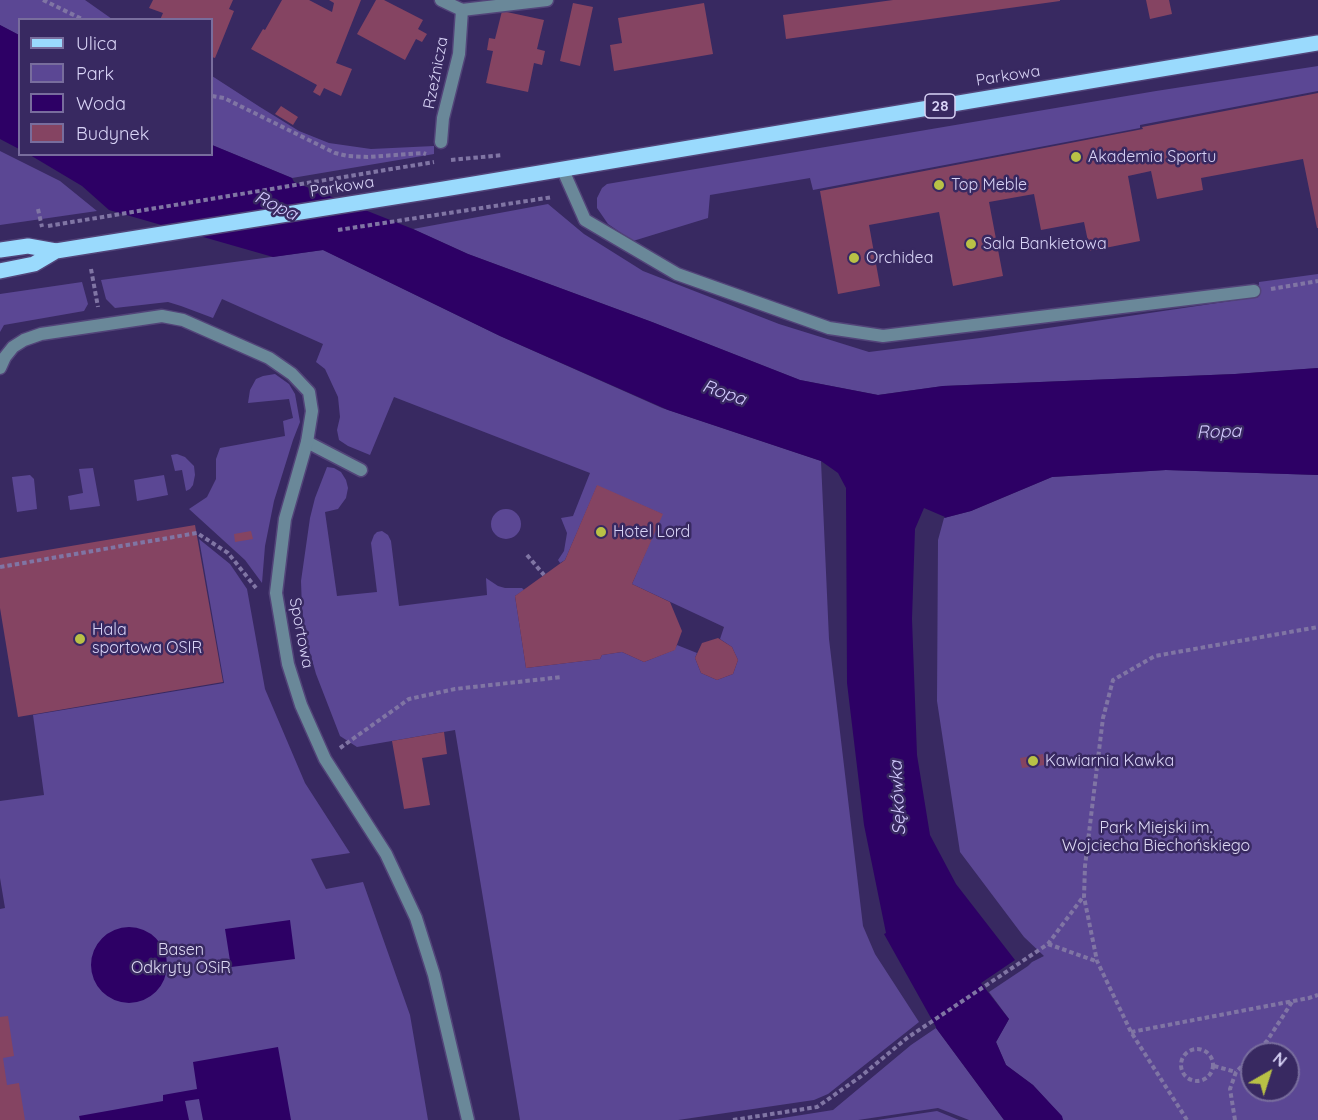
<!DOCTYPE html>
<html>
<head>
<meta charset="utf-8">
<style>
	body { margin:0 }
	#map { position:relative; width:1318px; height:1120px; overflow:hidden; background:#382961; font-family:Quicksand,sans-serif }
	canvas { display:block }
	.legend { position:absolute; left:18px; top:18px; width:195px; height:138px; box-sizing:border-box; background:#382961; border:2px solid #786d9d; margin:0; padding:8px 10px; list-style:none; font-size:18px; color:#d8d3f6 }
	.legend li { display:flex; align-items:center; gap:12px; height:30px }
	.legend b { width:30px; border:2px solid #786d9d }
	.north { position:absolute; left:1240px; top:1042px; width:60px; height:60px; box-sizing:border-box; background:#382961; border:2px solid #786d9d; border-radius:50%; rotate:39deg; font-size:16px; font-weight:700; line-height:24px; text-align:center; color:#d8d3f6 }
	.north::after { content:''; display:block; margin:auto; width:21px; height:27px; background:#b9c146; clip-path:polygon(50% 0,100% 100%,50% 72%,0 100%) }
</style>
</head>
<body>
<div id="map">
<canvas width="1318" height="1120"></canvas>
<ul class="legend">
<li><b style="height:8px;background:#9adafd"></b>Ulica</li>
<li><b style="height:16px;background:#5b4794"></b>Park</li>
<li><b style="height:16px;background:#2d0065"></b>Woda</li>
<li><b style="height:16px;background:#854462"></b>Budynek</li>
</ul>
<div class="north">N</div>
</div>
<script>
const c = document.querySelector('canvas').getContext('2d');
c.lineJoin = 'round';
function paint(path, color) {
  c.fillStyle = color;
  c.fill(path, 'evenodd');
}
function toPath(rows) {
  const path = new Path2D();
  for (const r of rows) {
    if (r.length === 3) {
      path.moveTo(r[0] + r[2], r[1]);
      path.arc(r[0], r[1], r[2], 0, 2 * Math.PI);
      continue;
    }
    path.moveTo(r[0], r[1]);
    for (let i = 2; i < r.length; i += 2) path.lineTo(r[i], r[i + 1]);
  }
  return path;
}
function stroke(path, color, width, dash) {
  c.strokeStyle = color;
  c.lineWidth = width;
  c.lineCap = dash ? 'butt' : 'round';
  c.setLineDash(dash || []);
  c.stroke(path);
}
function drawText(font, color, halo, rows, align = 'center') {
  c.font = font + ' Quicksand,sans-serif';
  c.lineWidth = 5;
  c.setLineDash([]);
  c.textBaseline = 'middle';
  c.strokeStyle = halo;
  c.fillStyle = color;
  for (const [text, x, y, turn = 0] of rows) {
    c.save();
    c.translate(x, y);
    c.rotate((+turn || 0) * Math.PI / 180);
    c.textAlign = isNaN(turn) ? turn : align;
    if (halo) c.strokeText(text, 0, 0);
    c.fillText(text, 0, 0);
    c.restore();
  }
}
const green = toPath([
	[0,0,85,0,112,19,20,20,19,35,0,25],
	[1318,66,1318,91,1140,125,1140,128,813,190,810,178,710,195,708,218,633,241,608,224,597,208,597,198,602,188,607,184,1156,91],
	[212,76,260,107,299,131,329,143,371,149,434,146,434,154,292,178,212,145],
	[0,151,60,181,97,211,0,225],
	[548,204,584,234,643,271,779,324,869,352,980,338,1258,297,1259,282,1318,274,1318,368,1235,374,943,386,878,395,800,380,652,322,468,254,413,229],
	[323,250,500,336,662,408,821,461,829,639,863,926,875,954,919,1022,828,1094,814,1100,678,1120,520,1120,455,730,357,747,340,736,316,674,307,642,302,610,301,581,310,518,315,498,327,467,334,468,341,472,346,480,348,488,346,498,338,509,325,512,337,596,377,592,371,543,374,535,377,532,382,531,388,535,391,541,399,606,487,595,486,578,498,586,505,588,522,588,524,590,515,596,526,668,600,659,602,655,622,652,644,662,674,650,677,645,697,653,695,658,701,673,717,680,733,674,738,660,732,647,720,639,724,627,632,584,662,514,597,486,565,560,560,563,558,560,564,551,567,533,561,518,573,516,590,473,394,397,370,455,348,446,339,440,337,430,340,417,338,397,325,369,316,362,323,344,222,299,213,318,181,306,168,302,115,308,106,299,101,280],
	[82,282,88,304,84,311,4,325,0,332,0,294],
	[275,374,289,384,295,394,300,422,293,440,274,501,265,546,262,583,245,560,189,509,207,497,216,479,216,459,220,448,285,436,283,421,293,418,289,399,248,403,250,390,256,379,263,376],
	[177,454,185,457,194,466,195,475,193,485,190,489,186,491,182,470,175,471,171,455],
	[93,468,100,506,70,510,68,496,83,493,79,469],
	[1166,470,1318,475,1318,1120,1063,1120,1061,1116,1033,1085,1006,1065,996,1042,1009,1019,989,992,1028,966,1032,962,1044,956,1024,937,960,852,937,701,938,540,944,518,971,511,1052,477],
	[1252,1054,1288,1054,1288,1090,1252,1090],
	[30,475,34,479,37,509,17,512,12,477],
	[164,475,168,495,137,501,134,480],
	[506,524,15],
	[199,539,230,564,247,589,265,689,305,783,350,853,311,859,326,889,363,882,410,1015,428,1120,0,1120,0,909,5,908,0,878,0,801,44,795,33,715,224,683],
	[936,1028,1004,1120,969,1120,938,1108,858,1120,770,1120,833,1110,911,1045],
	[937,1111,959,1120,877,1120]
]);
const water = toPath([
	[0,25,19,35,19,149,0,139],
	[212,145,292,178,294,182,413,229,468,254,652,322,800,380,878,395,943,386,1235,374,1318,368,1318,475,1166,470,1052,477,971,511,944,518,945,517,924,508,915,529,912,619,917,755,930,835,956,884,1015,960,981,983,1009,1019,996,1042,1006,1065,1033,1085,1062,1116,1063,1120,1004,1120,936,1028,936,1027,884,934,886,933,864,825,847,683,846,488,838,473,821,461,668,410,500,336,323,250,273,257,109,210,82,186,30,155,212,154],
	[290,920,295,959,231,967,225,929],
	[129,965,38],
	[278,1047,291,1120,203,1120,199,1099,185,1101,189,1120,80,1120,79,1116,163,1101,163,1095,197,1089,193,1062]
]);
const building = toPath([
	[153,0,233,0,229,9,234,11,215,58,212,57,212,20,160,20,163,13,149,8],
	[282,0,309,0,332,12,334,3,329,0,361,0,336,63,352,69,341,96,324,88,320,96,313,92,317,85,251,49,263,29,265,30],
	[376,0,384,0,423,20,418,29,427,34,422,42,416,39,405,60,357,34],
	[893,0,1060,0,1060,1,786,39,783,15],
	[1146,0,1169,0,1172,14,1150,19],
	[573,3,593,7,580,66,560,61],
	[704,3,713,54,614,71,610,45,622,43,618,18],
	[502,11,544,20,537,49,545,51,542,65,534,63,528,92,486,83,493,51,487,50,489,38,495,39],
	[1318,93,1318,228,1317,228,1303,159,1201,178,1203,190,1157,199,1151,171,1128,176,1140,241,1090,251,1084,222,1041,230,1034,194,989,202,1003,276,953,286,939,212,869,225,880,286,838,294,820,191,1143,129,1142,127],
	[281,106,298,117,293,125,275,114],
	[597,485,663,514,632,584,670,602,682,631,675,650,644,662,622,652,602,655,600,659,526,668,515,596,565,560],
	[195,525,223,682,18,717,0,608,0,558],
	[251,531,253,539,235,542,234,534],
	[718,638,732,647,738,660,733,674,717,680,701,673,695,658,702,643],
	[444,732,447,754,422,758,430,805,404,809,392,741],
	[1043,754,1045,765,1022,768,1020,758],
	[8,1016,14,1056,3,1058,7,1085,19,1083,25,1120,0,1120,0,1017]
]);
const path = toPath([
	[43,0,84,20],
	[212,96,224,98,335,153,348,156,368,157,423,153,426,154],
	[451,160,503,155],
	[38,209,42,227],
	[48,226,434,162],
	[338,230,553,197],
	[91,269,98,307],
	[1271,289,1318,281],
	[527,555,544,575],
	[0,567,197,533,228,553,256,588],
	[340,748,409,699,455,689,562,677],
	[1048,944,1096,961],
	[1131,1032,1309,998,1318,995],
	[1197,1065,16],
	[1254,1054,1267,1041,1292,1002],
	[1214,1066,1236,1072],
	[733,1120,817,1107,860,1077,907,1038,1048,944,1083,897],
	[1187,1120,1131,1032,1097,961,1084,897,1085,866,1096,775,1103,718,1113,680,1155,656,1318,627],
	[1235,1120,1230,1089,1236,1072,1252,1056]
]);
const lane = toPath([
	[562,168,585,220,677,274,829,328,883,336,1254,291],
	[307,442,361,470]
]);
const street = toPath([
	[462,10,547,0],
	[441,142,443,118,459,54,462,10,441,0],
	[0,368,5,357,13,347,24,340,41,334,162,316,183,320,269,358,292,374,309,392,312,411,307,442,285,519,276,593,288,664,301,705,325,759,386,854,416,918,434,975,468,1120]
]);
const primary = toPath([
	[0,250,28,246,56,251,87,246,444,189,1318,43],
	[0,271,34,264,56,251]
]);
const markers = [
	[1076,157,6,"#b9c146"],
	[939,185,6,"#b9c146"],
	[971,244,6,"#b9c146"],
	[854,258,6,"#b9c146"],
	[601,532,6,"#b9c146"],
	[80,639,6,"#b9c146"],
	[1033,761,6,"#b9c146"]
];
const shields = [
	[940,106,30]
];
const shieldNames = [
	["28",940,106]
];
const streetNames = [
	["Rzeźnicza",436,73,-79],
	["Parkowa",1008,76,-9],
	["Parkowa",342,187,-9],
	["Sportowa",301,633,79]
];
const poiNames = [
	["Akademia Sportu",1088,157],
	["Top Meble",951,185],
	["Sala Bankietowa",983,244],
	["Orchidea",866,258],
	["Hotel Lord",613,532],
	["Hala",92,630],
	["sportowa OSIR",92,648],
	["Kawiarnia Kawka",1045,761]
];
const parkNames = [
	["Park Miejski im.",1156,828],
	["Wojciecha Biechońskiego",1156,846],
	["Basen",181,950],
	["Odkryty OSiR",181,968]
];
const waterNames = [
	["Ropa",276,206,26],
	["Ropa",724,393,19],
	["Ropa",1219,432,-2],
	["Sękówka",898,798,-93]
];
paint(green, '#5b4794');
paint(water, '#2d0065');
paint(building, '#854462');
stroke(lane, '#524479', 15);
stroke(street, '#524479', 15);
stroke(primary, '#524479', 18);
stroke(path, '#8075a4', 4, [4.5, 3]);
stroke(lane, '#6a8899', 12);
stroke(street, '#6a8899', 12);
stroke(primary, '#9adafd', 15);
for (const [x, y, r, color] of markers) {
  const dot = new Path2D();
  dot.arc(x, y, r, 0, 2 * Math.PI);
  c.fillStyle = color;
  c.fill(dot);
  stroke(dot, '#382961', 2);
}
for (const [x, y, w] of shields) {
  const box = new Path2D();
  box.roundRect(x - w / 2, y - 12, w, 24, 4.5);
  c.fillStyle = '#382961';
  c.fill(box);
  stroke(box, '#d8d3f6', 1.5);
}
drawText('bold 15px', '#d8d3f6', null, shieldNames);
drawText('16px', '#d8d3f6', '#382961', streetNames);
drawText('16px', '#d8d3f6', '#382961', poiNames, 'left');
drawText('16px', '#ddd9f3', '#382961', parkNames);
drawText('italic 18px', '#d3cafe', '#382961', waterNames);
</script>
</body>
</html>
